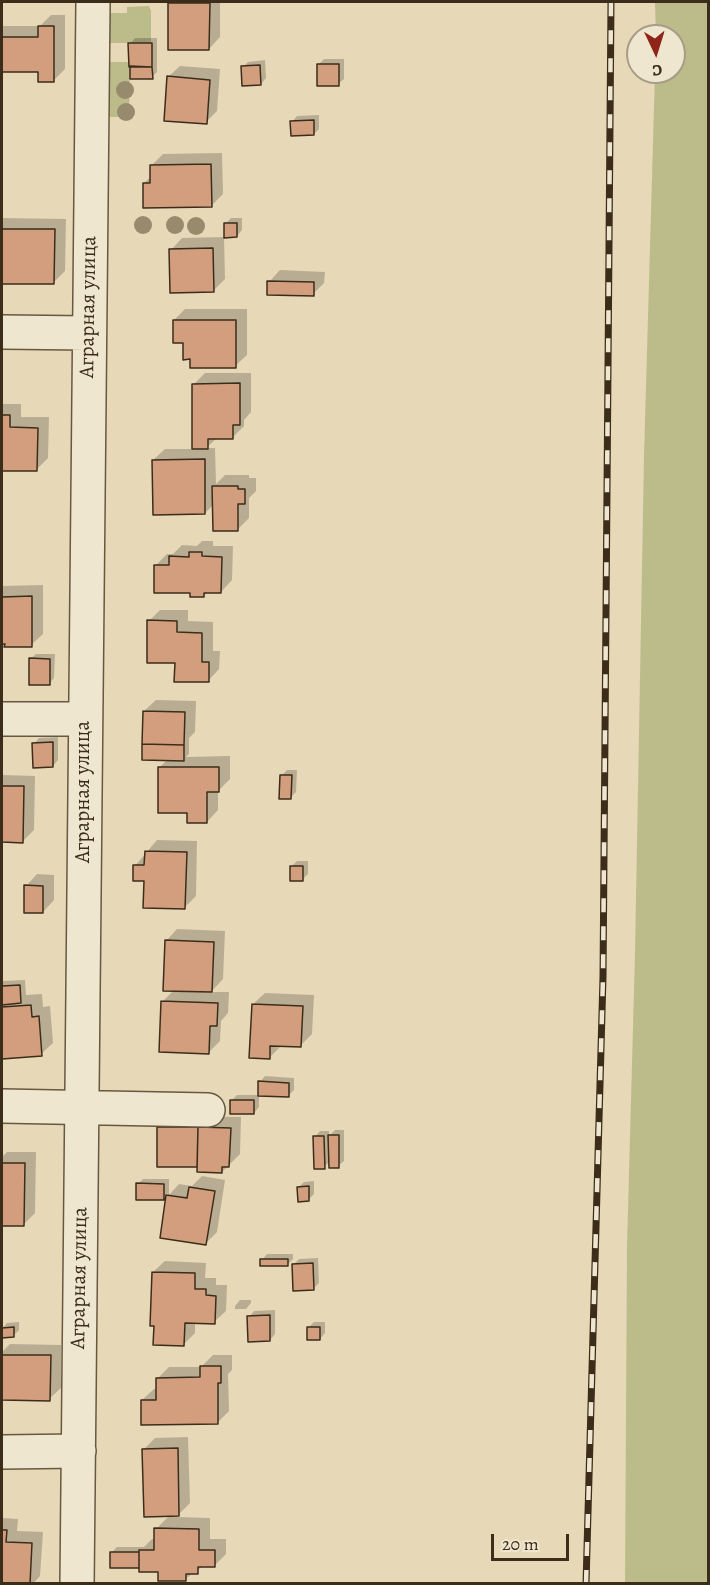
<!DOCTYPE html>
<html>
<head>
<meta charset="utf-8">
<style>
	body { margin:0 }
	#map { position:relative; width:710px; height:1585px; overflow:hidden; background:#e7d8b7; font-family:Alegreya,serif }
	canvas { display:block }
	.frame { position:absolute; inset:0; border:3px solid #3c2d1a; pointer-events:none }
	.north { position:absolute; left:626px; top:24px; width:60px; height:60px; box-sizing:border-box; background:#efe6d0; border:2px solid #a79c87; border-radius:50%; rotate:176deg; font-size:16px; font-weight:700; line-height:24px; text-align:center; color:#3c2d1a }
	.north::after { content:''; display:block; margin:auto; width:21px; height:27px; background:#8f2418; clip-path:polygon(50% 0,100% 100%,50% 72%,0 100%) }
	.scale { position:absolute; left:491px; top:1534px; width:78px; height:27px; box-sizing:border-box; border:3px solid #3c2d1a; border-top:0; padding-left:8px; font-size:18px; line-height:21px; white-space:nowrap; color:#3c2d1a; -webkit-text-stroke:4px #efe6d0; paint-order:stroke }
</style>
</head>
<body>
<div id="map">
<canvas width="710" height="1585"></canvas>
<div class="frame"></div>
<div class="north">С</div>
<div class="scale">20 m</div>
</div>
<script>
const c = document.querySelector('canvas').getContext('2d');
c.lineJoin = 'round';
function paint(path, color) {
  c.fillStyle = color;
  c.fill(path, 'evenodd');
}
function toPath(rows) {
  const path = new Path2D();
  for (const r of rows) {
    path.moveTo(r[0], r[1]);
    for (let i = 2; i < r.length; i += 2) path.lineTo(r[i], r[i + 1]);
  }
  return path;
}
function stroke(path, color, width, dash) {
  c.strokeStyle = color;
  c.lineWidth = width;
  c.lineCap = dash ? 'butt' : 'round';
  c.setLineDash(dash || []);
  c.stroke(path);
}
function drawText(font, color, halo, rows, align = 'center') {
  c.font = font + ' Alegreya,serif';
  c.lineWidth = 4.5;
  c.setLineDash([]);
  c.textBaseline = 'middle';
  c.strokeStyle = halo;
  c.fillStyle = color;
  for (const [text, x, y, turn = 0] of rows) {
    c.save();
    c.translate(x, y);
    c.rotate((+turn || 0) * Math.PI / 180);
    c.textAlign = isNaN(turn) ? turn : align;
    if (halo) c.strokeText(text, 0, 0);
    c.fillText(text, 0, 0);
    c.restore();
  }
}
const green = toPath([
	[655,2,708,2,708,1584,625,1583,627,1246,635,954,644,456,655,72,674,72,674,36,656,36],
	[149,6,151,11,151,43,107,43,108,13,127,13,127,7],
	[107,62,129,62,130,66,129,117,108,117]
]);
const shadow = toPath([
	[170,2,220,2,220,37,209,49,169,48],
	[51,15,65,15,65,69,54,80,40,70,2,71,2,26,40,26],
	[135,38,157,38,157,72,152,77,130,44],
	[324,59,344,59,344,79,338,84,318,65],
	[265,60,266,78,261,84,243,67,248,62],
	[180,66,220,69,217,111,206,122,168,77],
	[319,115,319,129,314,134,292,122,297,116],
	[222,153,223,194,211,206,144,183,152,176,152,165,163,154],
	[2,218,66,219,65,271,53,283,2,283],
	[231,218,242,218,242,230,237,236,226,223],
	[224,237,225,279,213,291,171,250,182,238],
	[280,270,325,272,324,283,313,294,269,282],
	[185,309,247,309,247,355,235,366,192,358,174,320],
	[205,373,251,373,251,412,244,420,244,426,232,438,217,438,206,448,215,448,216,484,225,475,249,475,249,478,256,478,256,491,249,498,249,518,238,529,214,504,205,513,153,460,165,449,194,449,194,384],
	[2,404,21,404,21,417,49,417,48,458,37,469,2,469],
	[202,541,213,541,213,546,233,546,232,580,221,592,208,591,204,596,192,592,155,566,167,554,173,554,182,545,197,546],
	[43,585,43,634,31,645,2,642,2,586],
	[160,610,188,610,188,621,213,622,213,651,220,651,219,669,208,681,176,662,149,621],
	[36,654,55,654,54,678,49,684,30,659],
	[156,700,196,701,195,732,189,738,189,754,186,757,230,756,230,779,218,791,218,810,207,822,188,811,159,768,168,759,144,711],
	[58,737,58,760,53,766,34,744,39,738],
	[287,770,297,770,296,792,290,798,282,775],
	[2,775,35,776,34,830,23,841,2,841],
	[157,840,197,841,196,896,185,907,145,879,135,866],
	[297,861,308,861,308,874,303,879,292,866],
	[37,874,54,875,54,900,43,912,26,886],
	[177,929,225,931,223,979,211,992,229,992,228,1013,221,1021,220,1041,208,1053,163,1001,174,990,166,941],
	[25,980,26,995,42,994,43,1007,50,1006,53,1043,41,1054,2,1057,2,981],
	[265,993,314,995,312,1034,300,1046,281,1046,269,1058,253,1004],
	[265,1076,294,1078,294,1090,288,1096,259,1095,259,1107,254,1113,231,1101,237,1095,259,1095,260,1082],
	[170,1116,241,1117,240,1154,222,1172,198,1166,158,1166,159,1127],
	[335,1130,344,1130,344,1161,338,1166,330,1161,324,1167,315,1137,320,1131,329,1131,329,1136],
	[7,1152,36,1152,35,1213,23,1225,2,1224,2,1157],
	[202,1176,225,1180,217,1232,206,1243,161,1236,168,1193,163,1198,138,1184,143,1179,169,1179,169,1195,179,1184,192,1186],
	[314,1181,314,1194,308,1200,299,1187,304,1182],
	[267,1254,293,1254,293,1259,288,1264,262,1260],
	[318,1258,319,1283,314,1288,294,1264,299,1259],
	[165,1261,206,1263,205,1278,216,1278,216,1285,227,1285,226,1311,214,1322,195,1321,195,1333,184,1344,155,1325,153,1272],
	[240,1300,251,1300,251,1303,246,1309,235,1309,235,1306],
	[275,1310,275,1334,270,1340,249,1317,254,1311],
	[19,1322,19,1330,14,1335,2,1336,2,1329,7,1323],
	[314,1322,325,1322,325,1333,320,1339,308,1328],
	[10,1344,61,1345,61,1388,49,1399,2,1399,2,1352],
	[213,1355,232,1355,232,1370,228,1374,229,1411,217,1423,142,1400,154,1389,158,1389,158,1378,169,1367,201,1367],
	[188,1437,190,1503,176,1517,210,1518,210,1539,226,1539,226,1554,215,1565,205,1565,185,1579,140,1564,112,1552,117,1547,144,1547,152,1539,155,1539,156,1529,170,1515,144,1449,155,1438],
	[2,1518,18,1519,17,1531,43,1532,40,1576,33,1584,2,1584]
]);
const building = toPath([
	[168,3,210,3,209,50,168,50,168,3],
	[38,26,54,26,54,82,38,82,38,72,2,72,2,37,38,37,38,26],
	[128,43,152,43,152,67,129,67,128,43],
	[317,64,339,64,339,86,317,86,317,64],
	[260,65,261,85,242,86,241,66,260,65],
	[130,66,152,67,153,79,130,79,130,66],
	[167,76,210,80,207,124,164,121,167,76],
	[314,120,314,135,291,136,290,121,314,120],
	[211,164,212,207,143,208,143,183,150,183,150,165,211,164],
	[224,223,237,223,237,237,224,238,224,223],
	[2,229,55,229,54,284,2,284,2,229],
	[213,248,214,292,170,293,169,249,213,248],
	[267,281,314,282,314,296,267,295,267,281],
	[173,320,236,320,236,368,190,368,190,359,183,360,183,343,173,343,173,320],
	[240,383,240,425,233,425,233,439,208,439,208,449,192,449,192,384,240,383],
	[2,415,10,415,10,427,38,428,37,471,2,471,2,415],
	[205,459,205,514,153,515,152,460,205,459],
	[212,486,238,486,238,489,245,489,245,504,238,504,238,531,213,531,212,486],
	[189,552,202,552,202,556,222,557,221,593,204,593,204,597,190,597,190,593,154,593,154,565,169,565,169,556,189,557,189,552],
	[32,596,32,647,4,647,5,644,2,644,2,597,32,596],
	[147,620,177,621,177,632,202,633,202,662,209,662,209,682,174,682,175,663,147,663,147,620],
	[29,658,50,659,50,685,29,685,29,658],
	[143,711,185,712,184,745,142,744,143,711],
	[53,742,53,767,33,768,32,743,53,742],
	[142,744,184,745,184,761,142,760,142,744],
	[158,767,219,767,219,792,207,792,207,823,187,823,187,813,158,813,158,767],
	[280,775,292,775,291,799,279,799,280,775],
	[2,786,24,786,23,843,2,842,2,786],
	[145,851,187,852,185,909,143,908,144,881,133,881,133,865,144,865,145,851],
	[290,866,303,866,303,881,290,881,290,866],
	[24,885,43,886,43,913,24,913,24,885],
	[165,940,214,942,212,992,163,991,165,940],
	[20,985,21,1003,2,1005,2,986,20,985],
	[161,1001,218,1003,217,1026,210,1026,209,1054,159,1052,161,1001],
	[252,1004,303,1006,301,1047,270,1046,270,1059,249,1058,252,1004],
	[31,1005,32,1017,39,1016,42,1056,2,1059,2,1007,31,1005],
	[258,1081,289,1083,289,1097,258,1096,258,1081],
	[230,1100,254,1100,254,1114,230,1114,230,1100],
	[157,1127,198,1127,197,1167,157,1167,157,1127],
	[198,1127,231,1128,229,1167,222,1167,222,1173,197,1172,198,1127],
	[328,1135,339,1135,339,1168,329,1168,328,1135],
	[313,1136,324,1136,325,1169,314,1169,313,1136],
	[2,1163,25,1163,24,1226,2,1226,2,1163],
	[136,1183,164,1184,164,1200,136,1200,136,1183],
	[309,1186,309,1201,298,1202,297,1187,309,1186],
	[189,1187,215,1191,206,1245,160,1238,166,1195,187,1198,189,1187],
	[260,1259,288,1259,288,1266,260,1266,260,1259],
	[313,1263,314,1290,293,1291,292,1264,313,1263],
	[152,1272,195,1273,195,1289,206,1289,206,1295,216,1296,215,1324,185,1323,184,1346,153,1345,154,1326,150,1326,152,1272],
	[270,1315,270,1341,248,1342,247,1316,270,1315],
	[14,1327,14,1337,2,1338,2,1328,14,1327],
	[307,1327,320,1327,320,1340,307,1340,307,1327],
	[2,1355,51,1355,50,1401,2,1400,2,1355],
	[200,1366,221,1366,221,1383,218,1383,218,1424,141,1425,141,1400,156,1400,156,1378,200,1377,200,1366],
	[178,1448,179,1516,144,1517,142,1449,178,1448],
	[154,1528,199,1529,199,1550,215,1550,215,1567,198,1567,198,1574,186,1574,186,1581,158,1581,158,1572,139,1572,139,1550,154,1550,154,1528],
	[2,1530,7,1530,6,1542,32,1543,30,1584,2,1584,2,1530],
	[110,1552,139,1552,139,1568,110,1568,110,1552]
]);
const minor = toPath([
	[2,332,88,333],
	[2,719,84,719],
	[2,1106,208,1110],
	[2,1452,79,1451],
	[77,1584,93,2]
]);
const rail = toPath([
	[586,1584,603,977,611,2]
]);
const trees = [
	[125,90],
	[126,112],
	[143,225],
	[175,225],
	[196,226]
];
const streetNames = [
	["Аграрная улица",89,307,-89],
	["Аграрная улица",84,792,-90],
	["Аграрная улица",80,1278,-89]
];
paint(green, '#bcbc8a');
paint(shadow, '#0003');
paint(building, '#d39e7e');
stroke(building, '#3c2d1a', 1.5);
stroke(minor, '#675841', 36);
stroke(minor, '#efe6d0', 33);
stroke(rail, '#3c2d1a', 7);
stroke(rail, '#efe6d0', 4.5, [14]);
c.fillStyle = '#978a6d';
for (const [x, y] of trees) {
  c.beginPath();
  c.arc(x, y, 9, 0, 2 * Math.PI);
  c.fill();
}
drawText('21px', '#3c2d1a', '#efe6d0', streetNames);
</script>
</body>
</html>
